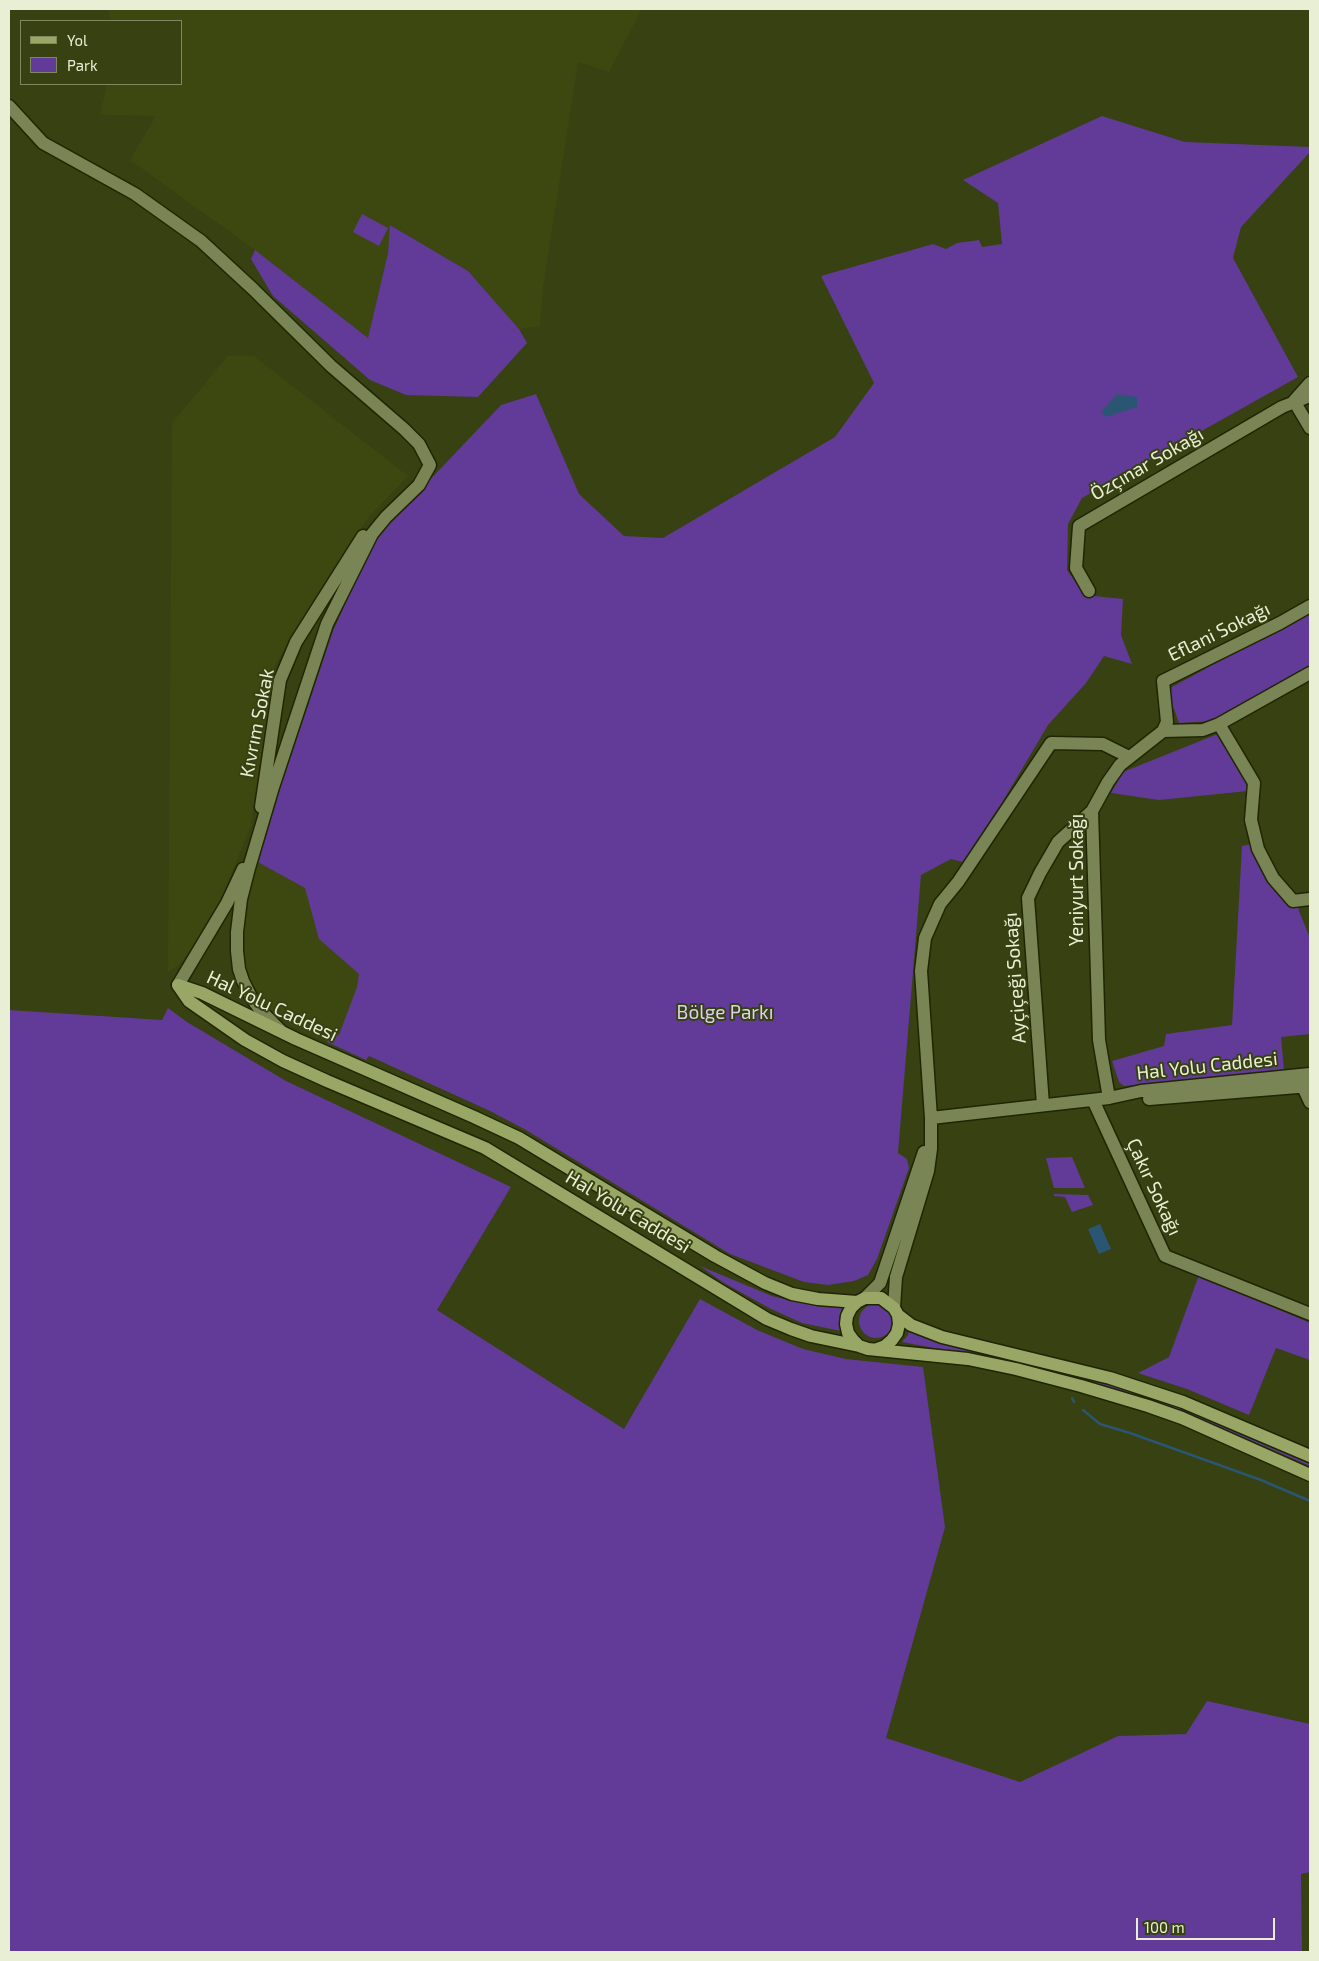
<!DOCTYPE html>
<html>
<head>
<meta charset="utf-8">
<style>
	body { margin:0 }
	#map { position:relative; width:1319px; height:1961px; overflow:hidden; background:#374112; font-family:"Exo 2",sans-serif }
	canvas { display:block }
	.frame { position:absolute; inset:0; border:10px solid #e8efd5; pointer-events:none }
	.legend { position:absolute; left:20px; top:20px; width:162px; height:65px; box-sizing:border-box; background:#374112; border:1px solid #7e8760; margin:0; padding:6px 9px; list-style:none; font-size:15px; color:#e8efd5 }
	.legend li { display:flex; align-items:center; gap:10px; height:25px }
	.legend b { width:25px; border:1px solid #7e8760 }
	.scale { position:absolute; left:1136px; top:1918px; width:139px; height:22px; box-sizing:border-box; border:2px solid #e8efd5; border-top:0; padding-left:6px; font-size:15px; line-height:18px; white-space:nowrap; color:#e8efd5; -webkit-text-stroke:4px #374112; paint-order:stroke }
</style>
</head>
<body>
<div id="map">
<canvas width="1319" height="1961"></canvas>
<div class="frame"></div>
<ul class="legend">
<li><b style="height:6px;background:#98a765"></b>Yol</li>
<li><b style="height:14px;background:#613b97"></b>Park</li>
</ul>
<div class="scale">100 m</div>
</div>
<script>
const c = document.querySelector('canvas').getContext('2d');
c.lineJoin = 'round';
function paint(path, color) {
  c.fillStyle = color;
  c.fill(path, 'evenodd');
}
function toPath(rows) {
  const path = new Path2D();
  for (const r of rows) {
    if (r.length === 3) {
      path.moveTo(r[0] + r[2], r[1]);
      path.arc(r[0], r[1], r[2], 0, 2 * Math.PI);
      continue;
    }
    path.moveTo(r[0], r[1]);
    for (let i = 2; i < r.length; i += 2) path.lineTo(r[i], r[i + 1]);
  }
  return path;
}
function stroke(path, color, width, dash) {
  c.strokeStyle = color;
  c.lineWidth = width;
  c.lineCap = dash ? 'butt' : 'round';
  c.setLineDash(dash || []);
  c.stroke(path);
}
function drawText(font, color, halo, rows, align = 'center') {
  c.font = font + ' "Exo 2",sans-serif';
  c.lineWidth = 4;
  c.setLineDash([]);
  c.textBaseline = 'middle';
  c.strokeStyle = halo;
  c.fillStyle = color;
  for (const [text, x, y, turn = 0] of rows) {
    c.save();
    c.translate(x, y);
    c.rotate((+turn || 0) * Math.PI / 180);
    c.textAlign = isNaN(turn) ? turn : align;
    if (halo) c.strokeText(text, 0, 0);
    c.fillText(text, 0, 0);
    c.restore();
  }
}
const built = toPath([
	[108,9,642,9,609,72,578,62,543,288,540,326,519,329,468,271,391,225,388,253,368,338,255,250,130,160,156,116,100,115,107,84,181,84,181,21,112,21],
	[228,356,254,356,408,476,367,519,275,665,251,825,220,903,190,951,179,965,168,972,172,423],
	[256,861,307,885,361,974,353,1035,327,1042,292,1026,270,1011,251,981,242,957,241,935,246,898]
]);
const green = toPath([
	[1102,116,1185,142,1310,147,1310,152,1241,227,1233,258,1298,377,1082,498,1068,524,1067,570,1085,595,1123,599,1121,635,1132,664,1104,656,1086,683,1048,725,1003,801,963,862,951,859,921,875,898,1153,907,1159,909,1168,877,1259,868,1275,854,1281,828,1285,804,1282,730,1254,526,1130,490,1111,369,1056,366,1060,327,1042,333,1033,339,1035,357,987,359,974,319,939,305,888,256,861,333,631,370,550,385,527,501,405,536,394,579,494,624,536,663,538,835,437,874,383,821,276,933,244,946,249,957,243,979,240,982,247,1002,244,998,203,963,180],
	[362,214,388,228,379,246,353,232],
	[390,225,468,271,519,329,527,343,478,397,406,395,370,380,273,296,251,259,255,250,368,338,388,253],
	[1310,612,1310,669,1212,721,1179,723,1174,709,1168,700,1172,687],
	[1220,733,1249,782,1248,791,1159,800,1111,793,1123,772],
	[1251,844,1298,905,1299,911,1310,938,1310,1034,1281,1037,1284,1070,1124,1086,1119,1082,1112,1061,1164,1046,1166,1034,1232,1025,1242,846],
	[168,1008,187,1022,286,1081,511,1187,437,1310,624,1429,700,1299,757,1330,803,1349,846,1359,923,1367,945,1527,886,1738,1020,1782,1118,1736,1186,1734,1207,1701,1310,1724,1310,1872,1301,1874,1302,1952,1310,1952,9,1952,9,1010,162,1020],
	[1072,1157,1085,1188,1054,1188,1046,1158],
	[1054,1194,1088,1195,1093,1205,1072,1212,1065,1197,1054,1196],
	[700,1266,772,1296,798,1302,841,1306,842,1308,839,1319,841,1331,802,1323,771,1309,724,1283],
	[1199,1275,1310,1323,1310,1360,1276,1348,1249,1415,1187,1389,1138,1373,1169,1357],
	[876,1321,17],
	[910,1326,1037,1365,1036,1367,902,1342,908,1335],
	[1087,1378,1142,1394,1186,1409,1310,1462,1310,1466,1186,1412,1141,1396,1087,1381]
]);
const water = toPath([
	[1117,394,1137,397,1137,407,1106,417,1101,412],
	[1100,1224,1111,1249,1099,1254,1088,1229]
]);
const stream = toPath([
	[1072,1398,1074,1402],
	[1083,1410,1100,1424,1130,1433,1261,1480,1310,1501]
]);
const minor = toPath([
	[9,106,43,143,135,194,201,241,253,289,331,366,404,429,419,444,430,465,419,485,386,517,372,534,327,624,273,787,249,868,241,899,237,932,237,951,239,969,243,981,251,997,261,1011,280,1030],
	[1294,401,1310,428],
	[1294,401,1310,383],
	[1089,591,1076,568,1079,526,1282,407,1310,396],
	[1219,724,1254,783,1251,820,1258,849,1273,878,1293,901,1310,899],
	[1163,731,1167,722,1163,681,1280,623,1310,606],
	[261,807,280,680,296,642,363,536],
	[178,985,227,903,243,869],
	[1303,1087,1310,1102],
	[1109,1098,1099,1040,1092,811,1108,782,1120,765,1163,731,1203,730,1219,724,1310,673],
	[1149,1099,1310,1086],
	[1093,1100,1165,1256,1310,1314],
	[1043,1105,1028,898,1040,873,1058,842,1092,811],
	[931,1118,1109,1098,1141,1091,1310,1074],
	[865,1298,880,1283,924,1152],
	[894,1308,896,1277,928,1171,931,1149,931,1118,921,971,925,938,940,904,958,882,1051,743,1103,744,1129,757]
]);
const major = toPath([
	[178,985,189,1001,245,1040,283,1061,327,1081,485,1148,767,1319,791,1329,811,1336,859,1346],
	[178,985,202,993,296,1039,474,1117,519,1138,715,1256,765,1283,792,1294,818,1299,857,1302],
	[898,1315,911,1325,942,1337,1110,1378,1183,1402,1310,1456],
	[877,1349,885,1346,892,1340,897,1333,899,1324,898,1315,894,1308,881,1298,865,1298,857,1302,851,1308,847,1316,846,1324,848,1333,853,1340,859,1346,868,1349,968,1359,1016,1369,1081,1386,1148,1406,1182,1418,1310,1475]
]);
const streetNames = [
	["Özçınar Sokağı",1147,464,-30],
	["Eflani Sokağı",1219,632,-26],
	["Kıvrım Sokak",257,723,-79],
	["Yeniyurt Sokağı",1077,880,-90],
	["Ayçiçeği Sokağı",1015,978,-94],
	["Hal Yolu Caddesi",272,1006,25],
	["Hal Yolu Caddesi",1207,1066,-6],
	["Çakır Sokağı",1154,1187,65],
	["Hal Yolu Caddesi",628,1212,31]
];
const parkNames = [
	["Bölge Parkı",725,1013]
];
paint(built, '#3d4810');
paint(green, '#613b97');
paint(water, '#2b5673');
stroke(stream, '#2b5673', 2.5);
stroke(minor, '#202603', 15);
stroke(major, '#202603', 15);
stroke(minor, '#798555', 12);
stroke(major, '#98a765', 12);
drawText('19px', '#e8efd5', '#374112', streetNames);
drawText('19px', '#dbd2ef', '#374112', parkNames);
</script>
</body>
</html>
